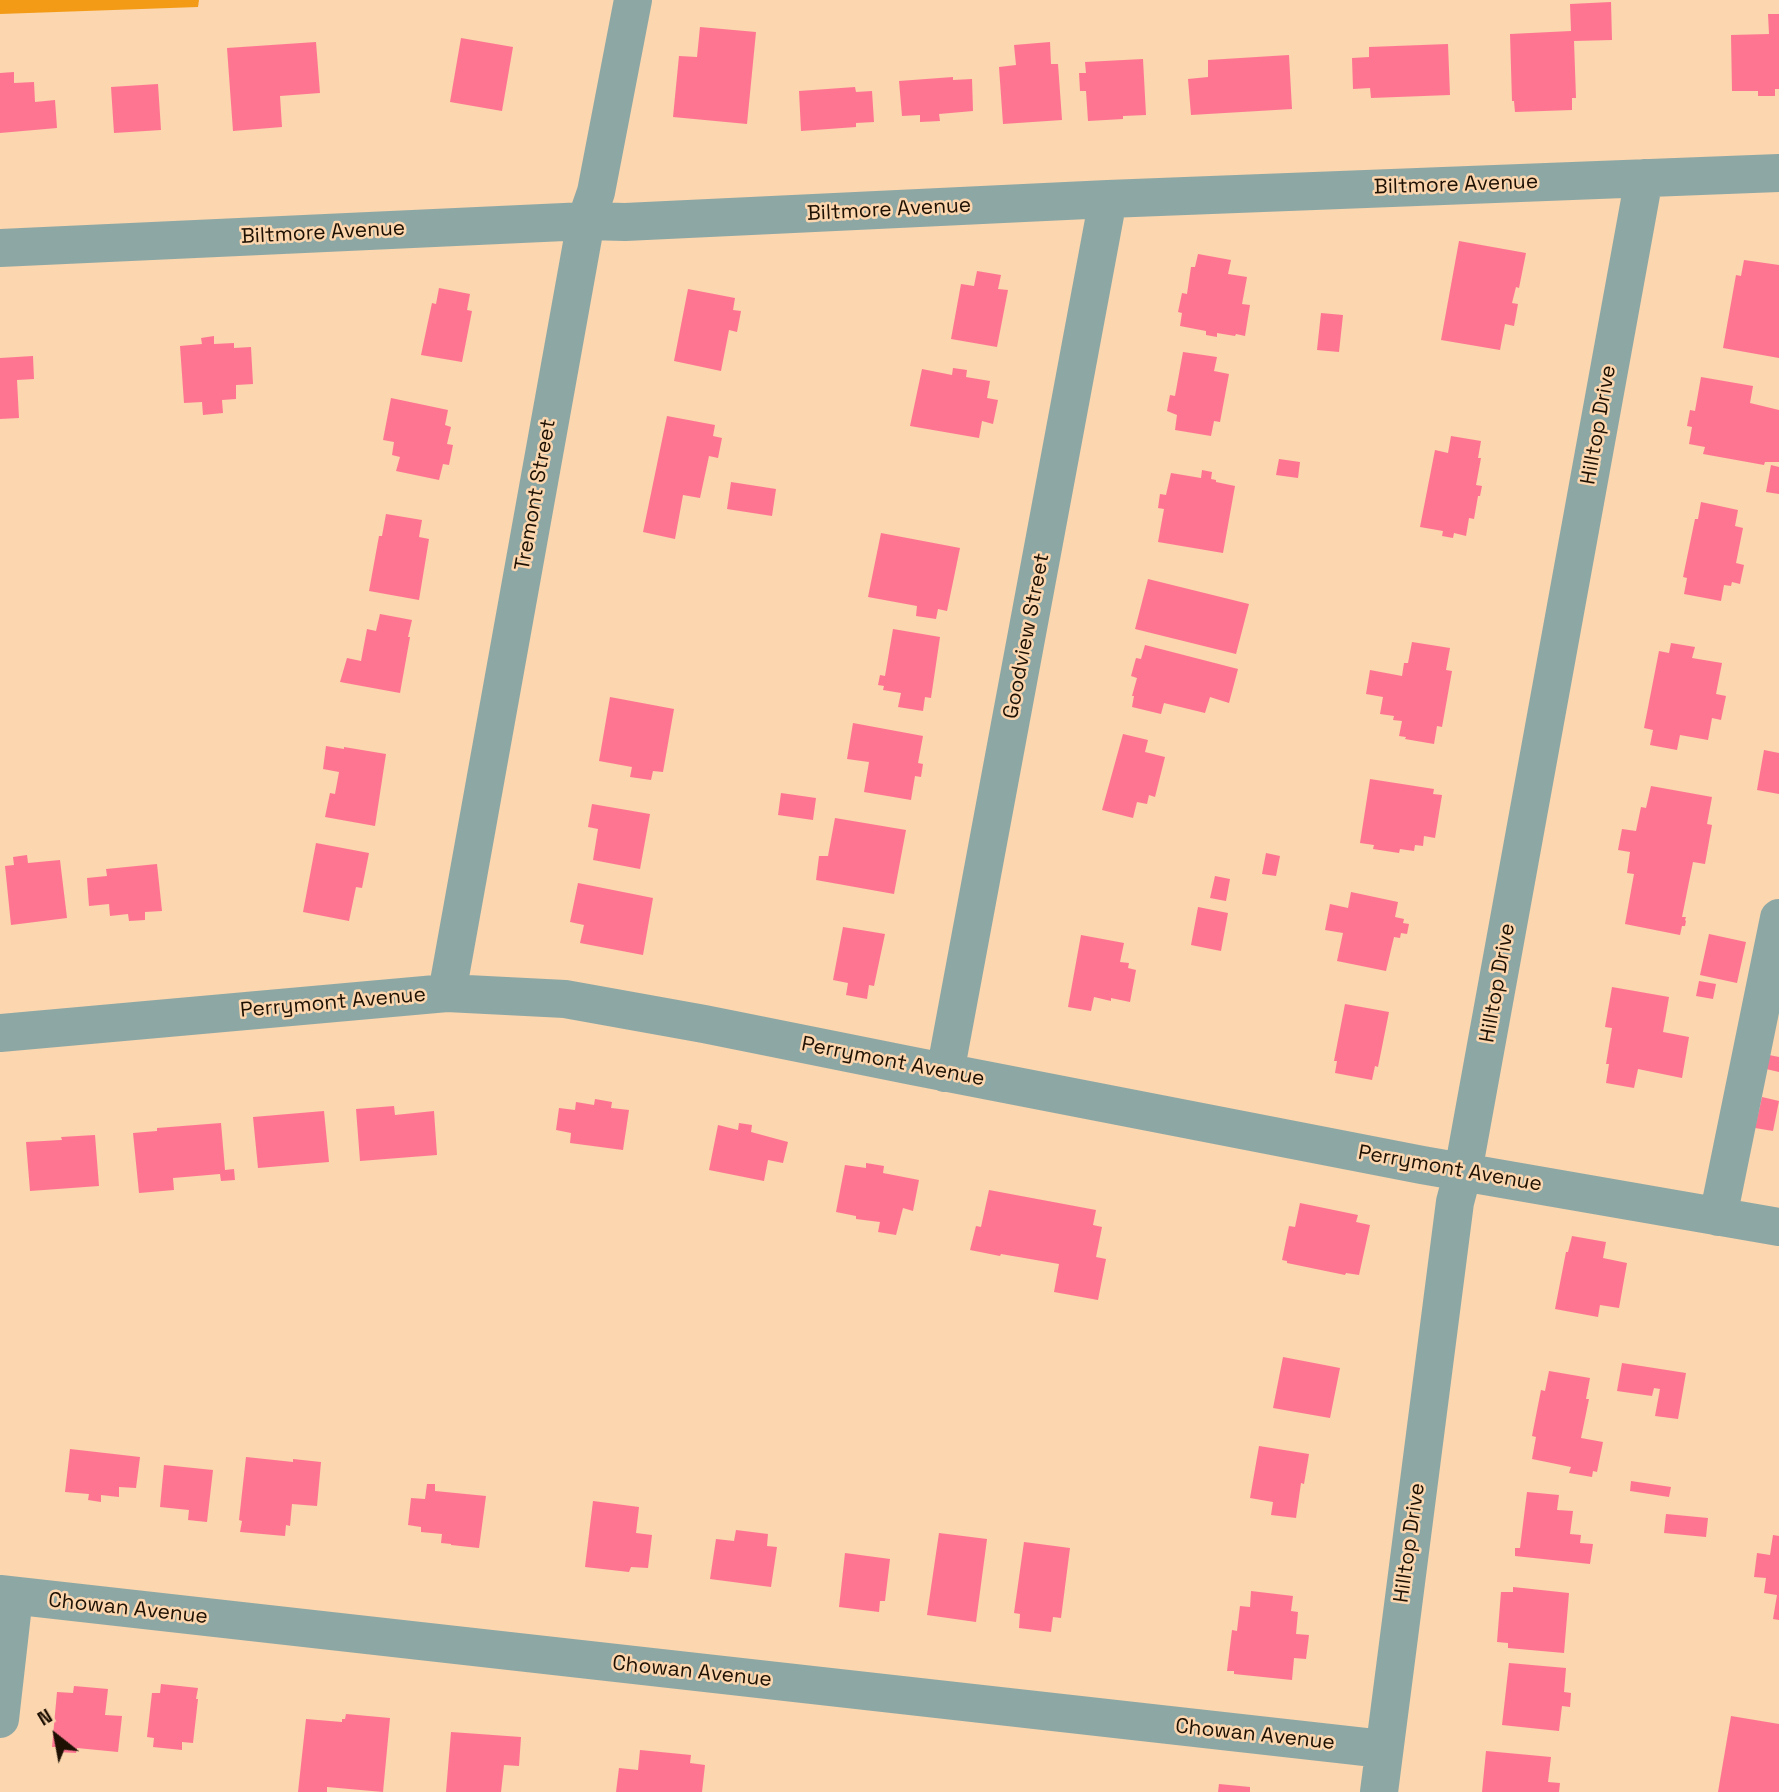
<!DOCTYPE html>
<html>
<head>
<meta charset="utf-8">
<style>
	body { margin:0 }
	#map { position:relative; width:1779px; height:1792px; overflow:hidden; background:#fbd6ae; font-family:"Space Grotesk",sans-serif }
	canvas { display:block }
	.north { position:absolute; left:21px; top:1701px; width:70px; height:70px; -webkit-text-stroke:5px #fbd6ae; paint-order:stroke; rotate:329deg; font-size:19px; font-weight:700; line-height:28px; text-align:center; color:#1e1103 }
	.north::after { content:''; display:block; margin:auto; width:24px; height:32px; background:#1e1103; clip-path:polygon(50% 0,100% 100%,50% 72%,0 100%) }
</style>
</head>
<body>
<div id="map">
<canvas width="1779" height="1792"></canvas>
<div class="north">N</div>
</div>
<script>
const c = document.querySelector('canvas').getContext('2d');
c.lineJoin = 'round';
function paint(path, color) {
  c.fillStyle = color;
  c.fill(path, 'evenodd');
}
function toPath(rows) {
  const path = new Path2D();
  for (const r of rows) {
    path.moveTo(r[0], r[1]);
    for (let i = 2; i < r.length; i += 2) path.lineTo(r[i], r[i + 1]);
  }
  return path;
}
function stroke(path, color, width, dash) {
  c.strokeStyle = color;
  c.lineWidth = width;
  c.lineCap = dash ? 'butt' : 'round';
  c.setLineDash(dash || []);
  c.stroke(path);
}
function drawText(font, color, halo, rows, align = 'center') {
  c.font = font + ' "Space Grotesk",sans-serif';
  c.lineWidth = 5;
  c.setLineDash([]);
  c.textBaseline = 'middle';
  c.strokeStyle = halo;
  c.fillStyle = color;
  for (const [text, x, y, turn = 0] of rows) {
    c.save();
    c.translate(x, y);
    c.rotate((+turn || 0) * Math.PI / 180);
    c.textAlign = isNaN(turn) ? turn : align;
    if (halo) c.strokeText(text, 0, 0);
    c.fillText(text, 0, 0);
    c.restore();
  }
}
const green = toPath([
	[0,0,199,0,198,7,0,14]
]);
const building = toPath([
	[1611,2,1612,40,1574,41,1576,98,1572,98,1572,110,1515,112,1514,101,1512,101,1510,34,1571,31,1570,4],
	[1768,14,1779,14,1779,89,1775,89,1775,96,1758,96,1758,91,1732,91,1731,35,1769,34],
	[700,27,756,32,747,124,673,117,679,56,697,57],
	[461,38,513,47,502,111,450,102],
	[316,42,320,93,280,96,282,127,233,131,227,48],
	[1050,42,1051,64,1058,64,1062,120,1003,124,999,67,1016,65,1014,45],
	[1448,44,1450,95,1371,98,1370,88,1353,89,1352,58,1369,57,1369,47],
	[1289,55,1292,109,1191,115,1188,79,1208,77,1208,60],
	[1143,59,1146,115,1123,116,1123,119,1088,121,1086,91,1080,91,1079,73,1086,73,1085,62],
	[14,72,14,83,34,82,35,102,55,100,57,128,0,133,0,73],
	[953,77,953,80,972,79,973,111,939,114,940,121,920,122,920,115,902,116,899,81],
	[158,84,161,130,114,133,111,87],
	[855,87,856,92,872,91,874,122,856,123,856,127,801,131,799,91],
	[1459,241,1526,253,1519,288,1516,287,1512,303,1518,304,1514,326,1505,324,1500,350,1441,340],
	[1198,254,1231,260,1228,274,1247,277,1242,304,1250,305,1245,336,1236,334,1235,336,1217,333,1217,337,1206,335,1206,331,1180,326,1182,313,1178,312,1182,293,1187,294,1191,267,1195,267],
	[1744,260,1779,265,1779,358,1723,348,1736,275,1741,276],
	[977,271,1001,275,998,289,1008,290,997,347,951,339,961,284,974,286],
	[439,288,470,294,467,310,472,311,462,362,421,355,432,303,436,304],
	[688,289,735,298,733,310,741,311,737,332,729,330,721,371,674,361],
	[1321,313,1343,315,1339,352,1317,350],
	[214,336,214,344,234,343,234,348,251,347,253,384,236,385,236,399,222,400,223,413,203,415,202,402,184,403,180,346,202,344,201,338],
	[1183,352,1217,357,1214,371,1229,374,1220,422,1214,421,1211,436,1175,430,1177,415,1167,411,1170,395,1175,396],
	[33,356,34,379,17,380,19,418,0,419,0,358],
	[953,368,967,370,966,377,990,381,987,398,998,400,993,424,982,421,979,438,910,426,922,369,952,375],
	[1701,377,1753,386,1750,403,1779,410,1779,462,1765,462,1764,465,1703,454,1705,447,1689,444,1692,427,1687,426,1690,410,1695,411],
	[391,398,448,410,445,425,451,427,447,444,453,445,449,465,443,464,439,480,396,471,400,457,392,455,394,442,383,440],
	[667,416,715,425,713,436,722,438,718,458,709,456,700,498,683,495,675,539,643,532],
	[1451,436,1481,441,1478,458,1481,458,1476,485,1482,486,1480,496,1478,496,1474,519,1469,518,1466,536,1454,533,1453,538,1442,536,1443,531,1420,527,1435,450,1448,453],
	[1279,459,1300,462,1298,478,1276,475],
	[1771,465,1779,467,1779,494,1766,492],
	[1202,470,1212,472,1211,479,1216,480,1216,482,1235,486,1223,553,1158,542,1164,509,1158,508,1160,494,1166,495,1171,473,1201,478],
	[731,482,776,489,772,516,727,509],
	[1701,502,1738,510,1735,526,1743,528,1736,563,1744,565,1740,584,1732,582,1731,586,1724,585,1721,601,1684,594,1687,578,1683,577,1695,519,1698,519],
	[386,514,422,520,419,537,429,539,419,600,369,591,379,536,382,536],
	[881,533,960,548,947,611,938,609,936,619,916,616,917,606,868,597],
	[1148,579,1249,604,1236,654,1135,629],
	[380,614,412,620,408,637,410,637,400,693,340,682,347,658,361,661,367,629,376,631],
	[893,629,940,637,931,698,925,697,923,711,898,707,901,693,883,690,884,686,878,685,880,675,885,676],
	[1412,642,1450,648,1446,670,1452,671,1442,727,1437,726,1434,744,1405,739,1406,737,1399,736,1402,721,1393,720,1394,716,1380,714,1383,697,1366,694,1370,670,1402,676,1404,663,1408,663],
	[1671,643,1695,647,1692,658,1722,663,1716,694,1726,696,1721,720,1712,718,1708,740,1680,735,1677,750,1650,745,1653,730,1644,728,1659,651,1669,653],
	[1145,645,1238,669,1229,703,1210,697,1205,713,1164,703,1161,714,1132,707,1134,696,1132,696,1137,678,1131,676,1136,658,1141,659],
	[610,697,674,709,663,772,653,771,651,780,630,777,632,767,599,761],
	[853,723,923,736,918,763,923,764,921,777,915,776,911,800,864,792,869,762,847,759],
	[1123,734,1148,740,1145,752,1165,757,1155,797,1149,795,1147,804,1137,802,1133,818,1102,810],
	[326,746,344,749,344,747,386,754,375,826,325,817,330,793,335,794,339,772,323,769],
	[1764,750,1779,753,1779,794,1757,790],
	[1370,779,1434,789,1433,794,1442,795,1435,838,1424,836,1423,846,1415,845,1414,851,1400,849,1399,853,1373,849,1374,845,1360,843],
	[1651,786,1712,797,1707,824,1712,825,1705,864,1693,862,1682,917,1686,917,1685,920,1686,921,1685,926,1682,926,1680,935,1625,924,1634,874,1627,873,1630,852,1618,850,1622,829,1636,831,1641,807,1646,808],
	[781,793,816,798,813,820,778,815],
	[592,804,650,814,640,869,593,860,598,829,588,827],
	[835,818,906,830,894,894,816,880,819,856,828,856],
	[316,843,369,853,362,888,356,887,349,921,303,912],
	[1266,853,1280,856,1276,876,1262,874],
	[27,855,28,863,60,860,67,918,11,925,5,866,14,865,13,857],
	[157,864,162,911,145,912,145,920,129,921,128,914,110,916,109,904,89,906,87,878,107,876,106,869],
	[1215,876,1230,879,1226,901,1210,898],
	[578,883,653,898,643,955,580,943,584,925,570,922],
	[1351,892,1398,902,1395,917,1404,919,1403,923,1409,924,1407,934,1401,933,1400,938,1394,937,1386,971,1337,961,1343,933,1325,930,1330,904,1348,908],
	[1198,907,1228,913,1221,951,1191,945],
	[843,927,885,934,874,986,869,985,867,999,846,995,848,983,833,980],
	[1709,934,1746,942,1737,983,1700,975],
	[1081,935,1124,943,1120,962,1129,963,1128,968,1136,970,1130,1002,1111,998,1111,1001,1094,997,1091,1011,1068,1007],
	[1699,981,1716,984,1713,999,1696,996],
	[1612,987,1669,997,1663,1032,1689,1037,1682,1078,1638,1069,1634,1088,1606,1083,1609,1064,1606,1064,1612,1028,1605,1027],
	[1345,1004,1389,1012,1378,1067,1375,1066,1372,1080,1335,1073,1337,1061,1334,1061],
	[1769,1055,1779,1057,1779,1072,1766,1069],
	[1762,1097,1779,1101,1773,1131,1755,1128],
	[595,1099,612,1102,611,1108,629,1110,623,1150,570,1143,571,1133,556,1130,559,1108,575,1110,576,1102,594,1105],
	[394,1106,395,1115,434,1111,437,1155,360,1161,356,1109],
	[324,1111,329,1162,258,1168,253,1117],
	[221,1123,225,1170,234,1169,235,1180,221,1181,220,1174,173,1178,174,1190,139,1193,133,1133,157,1131,157,1128],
	[739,1123,752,1125,751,1132,788,1142,783,1163,768,1160,764,1181,709,1170,718,1125,738,1130],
	[95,1135,99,1186,30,1191,26,1142,62,1140,61,1137],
	[866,1163,884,1166,883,1173,919,1180,913,1211,903,1208,896,1235,878,1232,880,1222,856,1219,856,1216,836,1212,845,1165,866,1168],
	[989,1190,1096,1210,1093,1225,1102,1227,1096,1257,1106,1259,1098,1300,1054,1292,1059,1264,1001,1254,1000,1256,970,1250,976,1226,981,1227],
	[1300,1203,1358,1215,1356,1222,1370,1225,1359,1275,1346,1273,1345,1275,1287,1263,1287,1261,1282,1260,1289,1226,1295,1227],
	[1572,1236,1606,1242,1603,1258,1627,1263,1619,1308,1600,1305,1598,1317,1555,1309,1566,1252,1568,1252],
	[1283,1357,1340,1368,1330,1418,1273,1408],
	[1622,1363,1686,1373,1678,1419,1655,1416,1660,1389,1654,1388,1652,1396,1617,1391],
	[1549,1371,1590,1378,1586,1399,1589,1399,1581,1438,1603,1442,1597,1472,1593,1471,1592,1477,1569,1473,1571,1467,1532,1459,1536,1437,1532,1436,1541,1390,1545,1391],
	[1259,1446,1309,1454,1304,1484,1301,1483,1296,1518,1271,1515,1273,1502,1250,1498],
	[70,1449,140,1457,136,1488,119,1487,119,1497,101,1495,101,1502,88,1500,89,1494,65,1492],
	[246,1457,293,1462,293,1459,321,1462,317,1506,292,1504,290,1526,286,1525,285,1536,240,1532,242,1521,239,1520],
	[164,1465,213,1470,207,1522,188,1520,189,1510,160,1507],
	[1631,1481,1671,1487,1669,1497,1630,1491],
	[427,1484,435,1484,435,1491,486,1496,479,1548,451,1545,451,1544,441,1543,442,1534,421,1532,421,1527,408,1525,411,1498,425,1499],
	[1527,1492,1559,1495,1557,1510,1573,1511,1570,1534,1581,1535,1580,1543,1593,1544,1590,1564,1515,1556,1515,1548,1520,1548],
	[593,1501,639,1507,636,1533,652,1535,648,1568,631,1567,629,1572,585,1567],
	[1666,1514,1708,1518,1706,1537,1664,1533],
	[736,1530,768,1534,767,1546,777,1547,771,1587,710,1579,716,1539,734,1541],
	[939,1533,987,1539,976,1622,927,1615],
	[1773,1535,1779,1536,1779,1620,1773,1619,1777,1595,1764,1593,1766,1578,1754,1577,1757,1553,1770,1555],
	[1024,1542,1070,1548,1061,1618,1053,1617,1051,1632,1019,1628,1020,1614,1014,1613],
	[845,1553,890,1559,885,1601,880,1601,879,1612,839,1607],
	[1513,1587,1569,1593,1564,1653,1508,1648,1508,1643,1497,1642,1501,1592,1513,1592],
	[1251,1591,1293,1596,1291,1611,1298,1612,1296,1634,1309,1635,1306,1659,1294,1658,1292,1680,1234,1674,1234,1671,1227,1671,1232,1630,1237,1631,1240,1606,1250,1607],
	[1509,1663,1566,1668,1564,1692,1571,1693,1570,1707,1562,1706,1559,1731,1502,1725],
	[161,1684,198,1688,196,1699,198,1699,193,1743,182,1742,182,1750,153,1747,154,1738,147,1737,152,1693,160,1693],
	[74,1686,108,1689,105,1715,122,1716,118,1752,77,1748,76,1753,57,1752,58,1747,52,1747,57,1692,73,1693],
	[346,1714,390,1718,383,1792,327,1787,327,1792,298,1792,306,1719,342,1722,342,1719,345,1719],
	[1731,1716,1779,1724,1779,1792,1718,1792],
	[451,1732,521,1737,519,1766,504,1765,501,1792,446,1792],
	[640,1750,691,1755,690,1763,705,1765,702,1792,616,1792,619,1768,638,1770],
	[1486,1751,1551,1757,1548,1782,1560,1783,1559,1792,1482,1792],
	[1219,1784,1250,1787,1250,1792,1218,1792]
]);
const minor = toPath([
	[0,248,586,221,625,222,1108,199,1779,173],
	[447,993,586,221,596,192,633,0],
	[0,1033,447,993,565,999,704,1024,913,1066,1422,1165,1779,1227],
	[945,1073,1108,199],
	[1718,1217,1779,918],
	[0,1594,1383,1749],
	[0,1719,14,1596],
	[1379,1792,1455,1202,1463,1172,1644,178]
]);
const streetNames = [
	["Biltmore Avenue",1456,185,-2],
	["Biltmore Avenue",889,210,-3],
	["Biltmore Avenue",323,233,-3],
	["Hilltop Drive",1599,425,-80],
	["Tremont Street",536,495,-80],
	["Goodview Street",1027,636,-79],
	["Hilltop Drive",1498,983,-80],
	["Perrymont Avenue",333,1003,-5],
	["Perrymont Avenue",893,1062,11],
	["Perrymont Avenue",1450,1169,10],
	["Hilltop Drive",1410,1543,-82],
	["Chowan Avenue",128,1609,6],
	["Chowan Avenue",692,1672,6],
	["Chowan Avenue",1255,1735,6]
];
paint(green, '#f39b16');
paint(building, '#fe7592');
stroke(minor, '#8da7a5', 38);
drawText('21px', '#1e1103', '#fbd6ae', streetNames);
</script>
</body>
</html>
